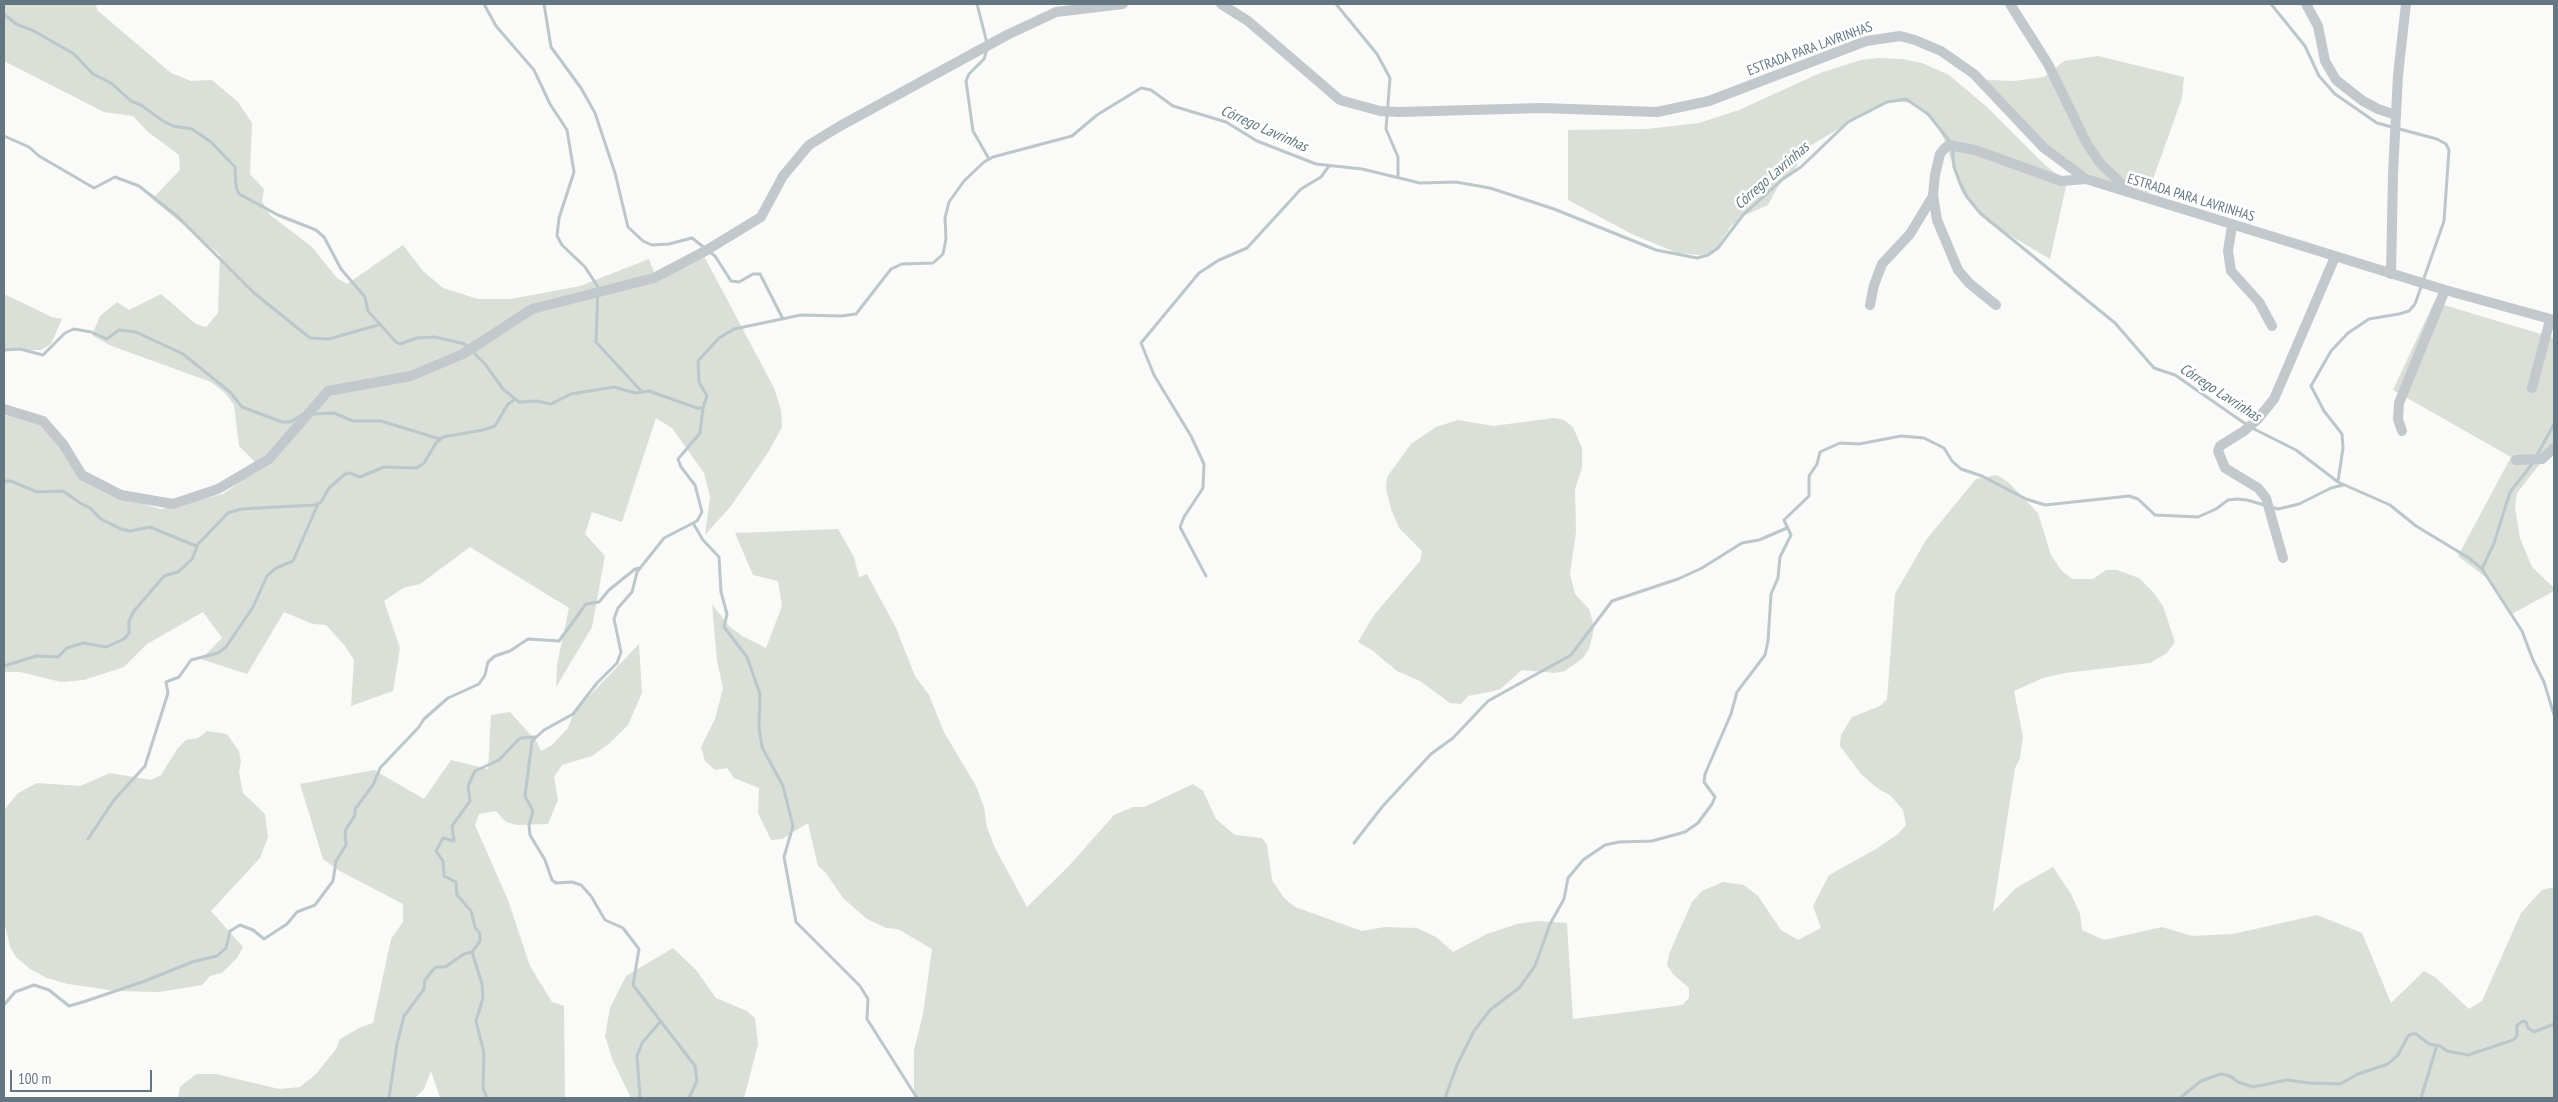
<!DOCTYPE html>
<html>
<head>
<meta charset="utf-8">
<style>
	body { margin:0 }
	#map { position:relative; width:2558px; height:1102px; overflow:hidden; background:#fafaf8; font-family:"PT Sans Narrow",sans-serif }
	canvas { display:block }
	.frame { position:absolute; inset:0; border:5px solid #657683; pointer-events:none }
	.scale { position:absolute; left:10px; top:1070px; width:142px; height:22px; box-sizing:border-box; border:2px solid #657683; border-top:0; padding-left:6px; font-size:15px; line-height:18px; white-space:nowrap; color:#657683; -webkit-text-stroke:4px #fff; paint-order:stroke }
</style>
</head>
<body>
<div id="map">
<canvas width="2558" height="1102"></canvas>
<div class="frame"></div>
<div class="scale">100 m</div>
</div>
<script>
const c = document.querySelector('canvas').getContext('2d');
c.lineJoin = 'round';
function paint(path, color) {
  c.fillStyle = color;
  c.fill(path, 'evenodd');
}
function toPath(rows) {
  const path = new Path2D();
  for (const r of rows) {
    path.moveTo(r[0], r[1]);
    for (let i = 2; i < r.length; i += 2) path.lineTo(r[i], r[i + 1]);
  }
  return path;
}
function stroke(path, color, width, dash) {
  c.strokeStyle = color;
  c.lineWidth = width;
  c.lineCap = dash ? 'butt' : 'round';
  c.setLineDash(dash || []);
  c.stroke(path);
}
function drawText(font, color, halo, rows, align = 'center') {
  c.font = font + ' "PT Sans Narrow",sans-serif';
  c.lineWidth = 5;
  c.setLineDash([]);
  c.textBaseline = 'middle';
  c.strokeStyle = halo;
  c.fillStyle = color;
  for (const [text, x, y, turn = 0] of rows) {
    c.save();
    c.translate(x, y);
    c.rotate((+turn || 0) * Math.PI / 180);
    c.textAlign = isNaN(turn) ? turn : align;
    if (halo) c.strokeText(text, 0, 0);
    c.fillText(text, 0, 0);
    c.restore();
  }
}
const green = toPath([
	[4,4,96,4,97,10,171,73,191,81,212,80,238,102,252,123,250,174,264,189,262,201,270,215,312,247,337,278,347,284,403,245,423,271,443,288,478,299,511,299,580,286,649,259,656,277,704,256,774,388,781,410,782,427,769,451,731,506,705,535,710,497,704,473,672,428,656,418,622,522,592,512,585,534,605,556,592,627,556,687,557,665,569,608,470,547,420,584,403,588,384,601,400,648,393,691,351,706,354,660,345,646,326,625,313,624,284,612,247,674,201,659,222,638,203,612,147,644,124,667,84,680,61,682,20,672,4,672,4,415,34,420,51,436,83,474,146,505,161,509,223,494,260,467,239,446,234,405,225,393,211,382,109,345,92,335,100,316,117,302,129,310,161,294,196,324,206,327,218,313,220,255,152,199,180,170,179,155,148,132,133,116,104,112,4,61],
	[2098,56,2184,77,2182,98,2148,193,2098,179,2056,157,1986,80,2014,81,2044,77,2064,61],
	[1878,58,1902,59,1922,63,1949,75,1987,107,2045,165,2067,182,2050,259,1989,223,1962,193,1944,139,1931,116,1914,103,1891,101,1845,125,1803,150,1794,173,1781,181,1768,205,1743,216,1731,226,1714,252,1700,255,1677,253,1632,234,1568,200,1568,130,1647,129,1699,123,1739,110,1820,73,1861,60],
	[4,294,52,317,62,319,51,344,41,350,4,350],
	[2434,302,2554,338,2554,446,2517,493,2515,507,2520,538,2532,567,2554,588,2554,591,2510,615,2492,582,2458,556,2511,457,2393,390],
	[1554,418,1564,420,1573,427,1582,448,1582,468,1575,489,1576,532,1570,574,1575,594,1589,609,1592,619,1594,629,1589,649,1583,658,1565,671,1555,673,1522,670,1499,690,1468,696,1461,704,1450,703,1420,681,1397,671,1373,651,1358,642,1374,615,1420,561,1422,551,1399,528,1391,509,1386,489,1387,477,1411,444,1436,427,1458,420,1493,426],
	[1997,475,2009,483,2038,513,2051,555,2061,570,2072,579,2093,579,2106,570,2117,570,2139,578,2153,592,2163,606,2175,642,2167,653,2150,663,2065,673,2043,678,2014,691,2023,737,2020,758,2015,768,1993,912,2016,888,2053,867,2071,894,2080,914,2082,930,2104,940,2162,927,2192,936,2233,934,2317,915,2362,933,2391,1003,2424,971,2435,977,2469,1009,2482,1001,2521,913,2542,890,2554,887,2554,1098,914,1098,914,1050,923,1014,932,949,898,929,886,928,867,919,844,899,825,872,818,866,808,823,782,839,771,840,758,813,759,788,734,778,727,768,715,770,705,761,701,747,715,719,723,688,717,661,712,604,729,626,742,636,766,648,782,606,778,581,753,575,735,533,838,529,854,557,859,577,867,574,896,628,915,676,929,695,944,732,976,786,984,807,987,827,995,848,1027,907,1068,867,1114,815,1133,807,1144,807,1193,784,1203,791,1216,819,1235,835,1262,838,1267,845,1272,880,1284,898,1295,907,1362,931,1385,927,1417,928,1436,937,1453,952,1487,934,1517,924,1537,921,1567,923,1573,1019,1682,1005,1689,998,1689,988,1673,974,1667,965,1669,954,1692,902,1702,891,1723,882,1744,885,1758,896,1781,930,1798,940,1821,928,1813,906,1829,875,1876,849,1898,834,1906,825,1903,810,1891,796,1877,788,1861,774,1840,746,1841,735,1852,717,1880,706,1887,699,1895,594,1926,540,1976,479],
	[639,644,642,693,628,725,610,743,592,756,562,765,554,777,558,800,548,824,517,825,506,822,496,811,479,814,475,825,508,900,530,966,552,1002,564,1006,565,1098,440,1098,431,1071,424,1089,415,1098,178,1098,180,1087,196,1074,216,1074,279,1089,300,1087,316,1074,336,1049,340,1039,359,1028,373,1023,391,939,403,922,403,904,338,870,323,859,300,784,374,770,424,799,451,760,488,769,491,715,510,712,537,742,541,751,552,745,568,728,574,712],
	[207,731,227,734,239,751,241,762,239,772,243,793,265,814,268,837,260,858,211,911,243,947,237,958,222,973,210,976,202,985,159,992,116,991,68,984,47,978,30,969,16,957,10,947,4,921,4,810,18,793,37,783,80,786,110,773,151,780,161,775,178,748,186,740,198,738],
	[673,948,696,970,716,998,747,1011,755,1018,758,1044,744,1098,631,1098,613,1061,605,1036,610,1008,626,976]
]);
const stream = toPath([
	[484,4,496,26,534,70,550,104,567,130,574,172,559,218,557,236,562,245,585,267,598,287,596,342,642,392],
	[544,4,551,47,581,88,595,113,615,173,628,227,643,241,652,245,669,244,692,238,715,256,731,281,739,282,753,274,760,274,783,319],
	[977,4,987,43],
	[1336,4,1377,54,1390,78,1386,129,1398,157,1398,177],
	[2271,4,2305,46,2319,76,2335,94,2377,123,2437,139,2446,144,2449,150,2444,221,2415,304,2409,311,2399,314,2369,319,2348,333,2331,351,2311,386,2324,411,2342,434,2343,448,2338,481],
	[4,14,16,24,34,31,74,54,93,74,111,83,131,101,141,105,163,121,173,126,192,129,211,142,235,167,236,187,239,194,278,215,316,230,324,237,341,269,365,297,368,311,396,342,400,344,417,338,435,337,465,344,485,364,503,389,519,402,537,401,551,404,571,394,614,387,635,393,649,391,697,408,703,408],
	[987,49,984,59,969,74,966,81,973,131,989,159],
	[4,136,29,147,39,156,94,188,115,177,139,186,177,216,254,293,310,338,329,339,378,325],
	[4,350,20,349,43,355,65,333,74,329,91,332,107,339,119,330,136,332,183,354,230,392,242,407,282,422,290,422,302,415],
	[703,408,707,396,699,382,698,361,719,338,734,329,801,315,841,316,856,314,891,269,902,264,933,263,943,254,946,239,945,218,949,202,964,181,984,162,993,157,1072,136,1097,115,1141,88,1151,90,1173,106,1226,122,1257,141,1316,164,1362,169,1420,183,1456,182,1490,188,1554,209,1656,250,1697,258,1708,255,1718,248,1743,215,1783,179,1801,167,1848,122,1887,102,1906,99,1928,114,1952,144,1954,167,1960,183,1967,197,1980,213,2115,323,2154,368,2175,375,2250,427,2296,450,2338,482,2390,505,2416,526,2469,558,2482,569,2522,631,2533,660,2544,682,2554,715],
	[313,414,334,413,353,421,381,421,440,439],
	[2536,457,2554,424],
	[4,481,11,481,37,492,63,491,80,503,90,508,101,519,121,529,130,531,150,527,196,546],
	[693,523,703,540,719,557,721,592,727,614,724,627,747,657,760,694,759,728,762,747,783,786,793,826,784,857,796,922,860,986,868,999,867,1019,917,1098],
	[2482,569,2494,543,2510,492,2533,463],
	[1206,576,1180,527,1184,517,1203,488,1204,464,1191,436,1154,375,1141,343,1199,273,1219,260,1247,248,1301,189,1321,177,1329,166],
	[4,666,36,656,58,657,67,648,83,643,106,647,124,639,129,633,129,621,134,611,164,576,178,572,192,559,198,544,228,513,241,509,315,505,321,502,329,488,345,474,350,473,360,477,384,467,417,468,424,463,436,443,443,437,483,430,495,426,508,404,514,400],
	[88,839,114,800,145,766,168,693,166,682,179,677,191,660,218,653,226,647,253,607,267,576,276,568,293,561,318,504],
	[1354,843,1382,807,1431,754,1453,738,1488,701,1571,655,1612,601,1678,579,1702,568,1742,543,1759,540,1787,528],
	[4,1005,15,992,34,985,49,990,69,1006,86,1001,145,981,192,962,217,956,226,948,230,931,240,925,253,930,264,939,287,924,297,912,315,905,333,881,336,861,346,845,345,831,355,815,355,809,373,785,380,768,419,727,424,719,448,698,479,684,485,675,488,662,495,656,510,651,528,639,559,641,586,604,599,602,609,590,635,569,640,568],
	[389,1098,397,1044,404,1016,424,989,425,980,433,970,436,967,445,967,464,954,472,952],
	[487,1098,483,1088,484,1053,476,1021,483,998,482,984,472,952,480,941,480,934,475,927,471,911,457,895,456,882,444,876,443,861,436,851,443,838,454,841,452,826,470,801,468,786,475,771,499,760,520,738,535,737],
	[640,1098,637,1056,642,1043,660,1022],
	[689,1098,697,1081,695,1066,633,985,639,949,623,928,605,920,591,896,581,885,572,882,556,883,552,880,545,860,530,835,529,825,533,811,525,796,532,741,544,730,573,714,597,683,617,663,621,652,614,619,618,608,632,592,637,572,664,538,697,521,702,512,695,485,681,467,678,459,700,433,703,408],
	[1445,1098,1457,1065,1474,1031,1490,1010,1519,988,1535,966,1550,924,1564,899,1568,878,1583,860,1605,845,1619,842,1652,841,1685,832,1698,823,1712,804,1715,797,1704,782,1705,774,1731,714,1737,692,1765,655,1768,641,1771,594,1778,578,1780,557,1791,535,1784,520,1809,496,1809,476,1817,464,1820,452,1840,443,1859,444,1901,436,1924,438,1944,448,1952,461,1961,469,1982,476,2026,499,2045,505,2129,496,2138,499,2155,515,2198,517,2216,509,2228,500,2237,499,2247,500,2278,509,2299,504,2331,488,2343,485],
	[2180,1098,2201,1081,2221,1074,2230,1076,2238,1082,2253,1087,2287,1080,2310,1083,2340,1084,2358,1074,2388,1064,2398,1055,2408,1036,2412,1034,2416,1034,2429,1044,2440,1046,2447,1051,2468,1055,2513,1040,2517,1036,2517,1025,2523,1021,2526,1022,2528,1028,2534,1032,2554,1024],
	[2421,1098,2437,1045]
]);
const minor = toPath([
	[1221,4,1248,21,1340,100,1380,111,1399,112,1542,108,1657,112,1709,101,1866,41,1900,36,1915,40,1941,51,1974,74,2044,148,2086,179,2445,290,2554,320],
	[2010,4,2048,64,2087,144,2100,163,2129,191],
	[2306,4,2318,26,2325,61,2336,80,2363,101,2378,109,2396,115],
	[2232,226,2228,251,2231,271,2259,302,2272,326],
	[2391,274,2393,174,2398,75,2406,4],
	[1870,305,1874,285,1882,264,1910,234,1933,196],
	[1996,305,1969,283,1958,270,1937,220,1933,195,1935,175,1940,154,1945,148,1949,145,1975,150,2061,181,2086,179],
	[2532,388,2550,320],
	[4,409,43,421,63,444,82,475,121,495,173,504,218,489,269,459,328,391,411,376,463,354,532,309,654,278,707,250,761,217,783,176,809,145,840,126,1007,35,1056,12,1123,4],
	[2402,431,2398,419,2399,403,2445,290],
	[2516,460,2542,459,2554,448],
	[2283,558,2266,498,2258,488,2225,468,2218,451,2220,446,2244,431,2257,420,2274,399,2335,257]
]);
const streetNames = [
	["ESTRADA PARA LAVRINHAS",1810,49,-20],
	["ESTRADA PARA LAVRINHAS",2191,198,17]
];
const waterNames = [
	["Córrego Lavrinhas",1264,129,24],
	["Córrego Lavrinhas",1772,176,-41],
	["Córrego Lavrinhas",2220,393,33]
];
paint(green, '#dadfd7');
stroke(stream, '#bbc7cb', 3);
stroke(minor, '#c3c8cc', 10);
drawText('14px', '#657683', '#fff', streetNames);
drawText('italic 15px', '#60757c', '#fff', waterNames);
</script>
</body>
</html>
